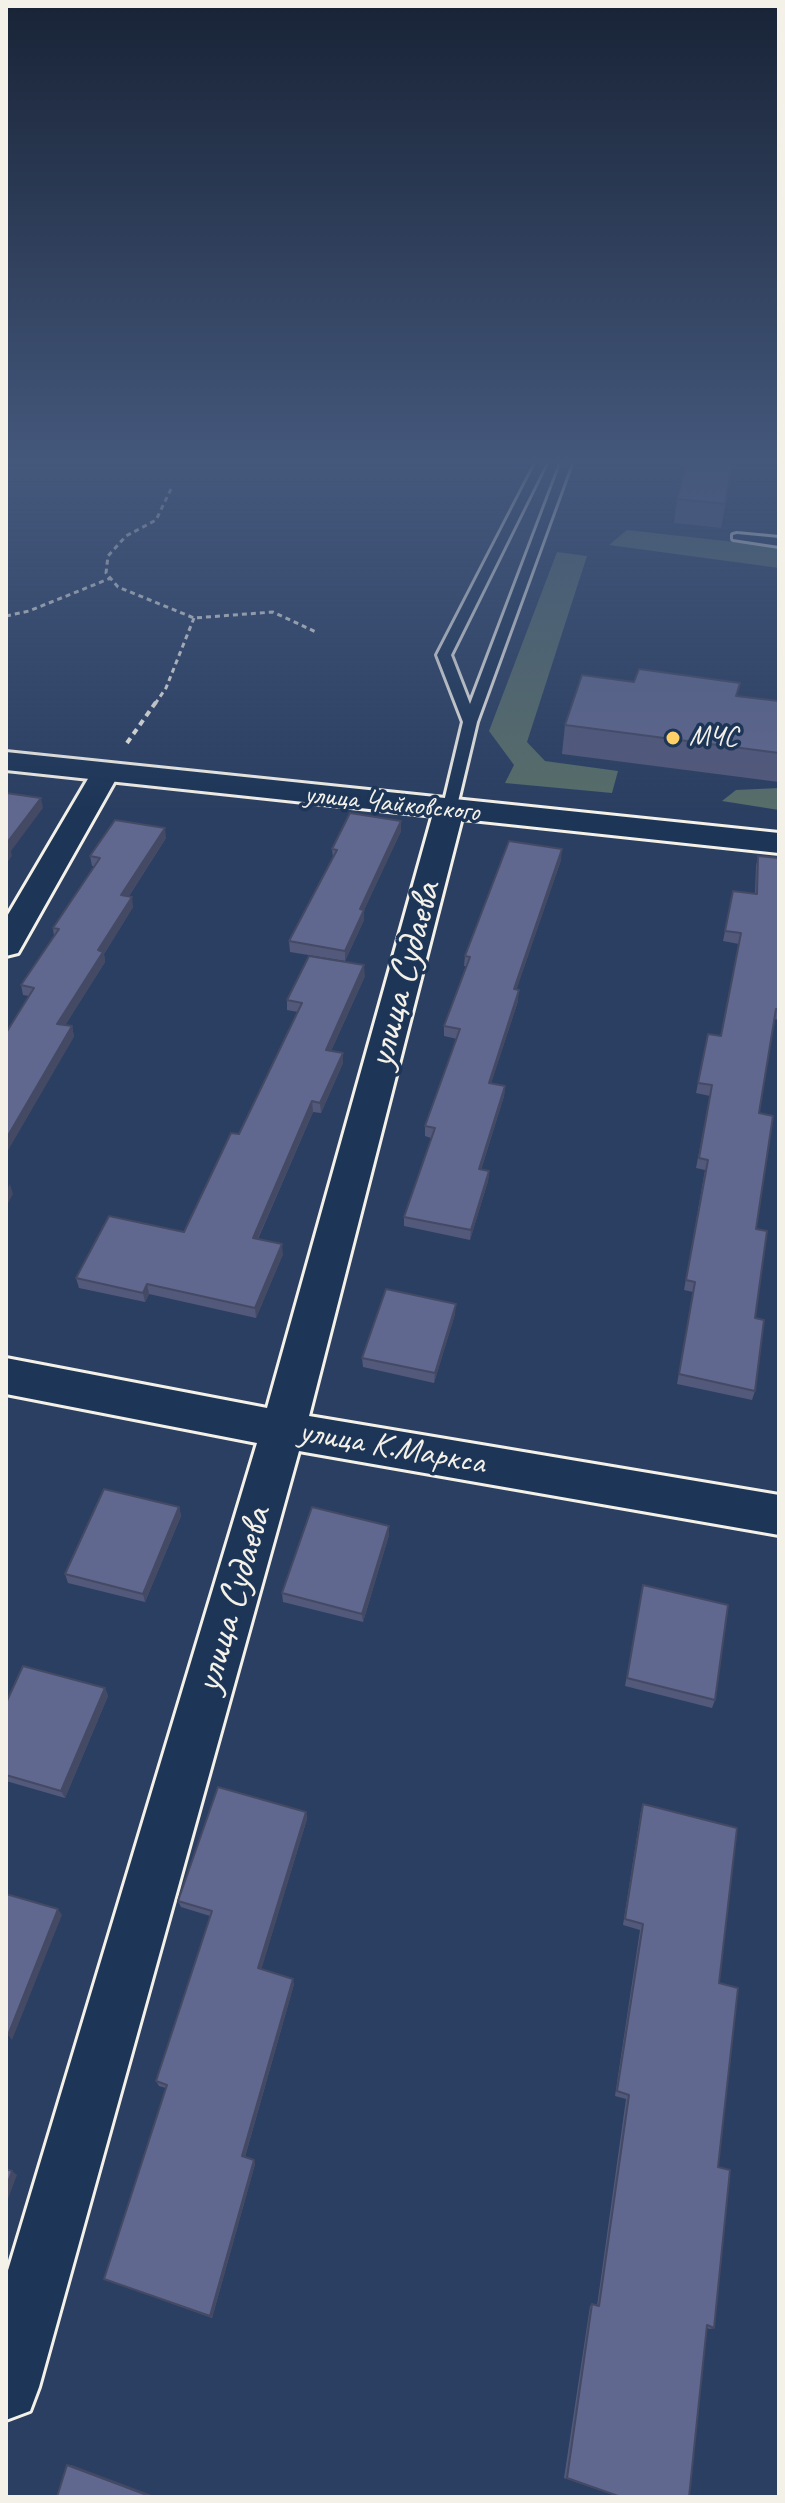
<!DOCTYPE html>
<html>
<head>
<meta charset="utf-8">
<style>
	body { margin:0 }
	#map { position:relative; width:785px; height:2503px; overflow:hidden; background:#2b3f62; font-family:Caveat,sans-serif }
	canvas { display:block }
	.frame { position:absolute; inset:0; border:8px solid #f4f1e8; pointer-events:none }
</style>
</head>
<body>
<div id="map">
<canvas width="785" height="2503"></canvas>
<div class="frame"></div>
</div>
<script>
const c = document.querySelector('canvas').getContext('2d');
c.lineJoin = 'round';
function paint(path, color) {
  c.fillStyle = color;
  c.fill(path, 'evenodd');
}
function toPath(rows) {
  const path = new Path2D();
  for (const r of rows) {
    path.moveTo(r[0], r[1]);
    for (let i = 2; i < r.length; i += 2) path.lineTo(r[i], r[i + 1]);
  }
  return path;
}
function stroke(path, color, width, dash) {
  c.strokeStyle = color;
  c.lineWidth = width;
  c.lineCap = dash ? 'butt' : 'round';
  c.setLineDash(dash || []);
  c.stroke(path);
}
function drawText(font, color, halo, rows, align = 'center') {
  c.font = font + ' Caveat,sans-serif';
  c.lineWidth = 7;
  c.setLineDash([]);
  c.textBaseline = 'middle';
  c.strokeStyle = halo;
  c.fillStyle = color;
  for (const [text, x, y, turn = 0] of rows) {
    c.save();
    c.translate(x, y);
    c.rotate((+turn || 0) * Math.PI / 180);
    c.textAlign = isNaN(turn) ? turn : align;
    if (halo) c.strokeText(text, 0, 0);
    c.fillText(text, 0, 0);
    c.restore();
  }
}
const green = toPath([
	[627,530,779,547,779,568,609,545],
	[557,552,587,556,527,742,545,761,618,771,612,793,505,783,514,765,489,731],
	[779,788,779,810,722,801,736,790]
]);
const pathFar1 = toPath([
	[171,489,156,520,126,536,108,556,106,573,118,587,194,618,273,612,316,632],
	[6,616,29,611,111,578],
	[155,704,166,688,194,618]
]);
const path = toPath([
	[127,743,156,702]
]);
const lane = toPath([
	[537,461,547,461,451,655,470,704,562,461,572,461,477,722,456,810,449,814,444,813,442,810,463,722,437,655,537,461],
	[737,534,779,538,779,546,733,539,733,535,737,534]
]);
const street = toPath([
	[106,763,116,766,120,772,22,946,18,953,6,956,6,918,92,772,96,766,106,763],
	[449,801,459,804,464,810,309,1416,779,1495,779,1535,299,1451,39,2387,30,2411,6,2420,6,2277,257,1443,6,1394,6,1358,267,1408,434,810,439,804,449,801]
]);
const secondary = toPath([
	[6,752,779,833,779,853,6,770,6,752]
]);
const wall = toPath([
	[734,461,721,528,674,523,677,499],
	[737,696,779,701,779,782,562,754,565,725],
	[401,821,401,831,364,910,364,920,345,961,290,952,289,941,333,857,332,849],
	[166,838,129,896,133,907,104,954,105,962,65,1025,72,1026,74,1037,29,996,23,995,21,985,54,936,53,928,95,866,92,866,90,856],
	[758,856,779,858,779,1020,774,1019,759,1113,756,1229,755,1391,752,1400,677,1384,693,1292,684,1290,705,1170,696,1168,710,1096,696,1093,708,1034,721,1036,739,944,723,941,733,891,755,894,756,866],
	[561,860,516,990,518,1001,491,1083,505,1086,504,1096,481,1170,489,1171,488,1181,470,1240,404,1226,404,1217,431,1138,425,1136,425,1126,457,1039,444,1036,444,1026,466,966,464,966,465,956],
	[365,976,331,1051,343,1053,343,1063,321,1113,313,1112,258,1239,283,1254,256,1318,149,1294,145,1302,79,1288,76,1278,184,1232,239,1134,298,1012,287,1010,287,1000],
	[455,1314,434,1383,363,1367,362,1358],
	[179,1507,181,1516,145,1602,68,1583,65,1574],
	[389,1535,363,1622,283,1602,282,1593],
	[643,1585,715,1700,712,1708,625,1686],
	[105,1688,108,1696,65,1798,6,1781,6,1703],
	[643,1804,719,1983,718,2167,714,2328,710,2329,707,2328,619,2497,564,2478,590,2306,592,2304,597,2306,626,2099,615,2096,640,1930,623,1925,641,1811],
	[306,1812,307,1819,261,1969,294,1984,245,2157,254,2160,255,2164,212,2318,104,2279,166,2088,159,2086,156,2081,210,1916,181,1907,178,1901]
]);
const shadedWall = toPath([
	[41,798,43,808,11,851,12,856,6,864,6,844],
	[401,821,401,831,364,910,364,920,345,961,345,951,360,909],
	[165,828,166,838,123,905,121,895],
	[562,849,561,860,513,1000,514,989],
	[132,897,133,907,104,954,105,962,60,1034,57,1024,98,950],
	[364,965,365,976,327,1060,326,1050],
	[519,990,518,1001,488,1093,489,1083],
	[72,1026,74,1037,6,1154,6,1139],
	[343,1053,343,1063,321,1113,320,1103],
	[505,1086,504,1096,478,1179,479,1169],
	[312,1101,313,1112,254,1247,253,1238],
	[489,1171,488,1181,470,1240,471,1230],
	[10,1184,13,1194,6,1207,6,1191],
	[282,1244,283,1254,256,1318,255,1308],
	[147,1284,149,1294,145,1302,143,1293],
	[456,1304,455,1314,434,1383,435,1373],
	[179,1507,181,1516,145,1602,143,1594],
	[389,1526,389,1535,363,1622,362,1614],
	[105,1688,108,1696,65,1798,61,1791],
	[306,1812,307,1819,260,1974,258,1968],
	[58,1909,62,1915,12,2040,8,2035],
	[293,1979,294,1984,244,2160,242,2156],
	[254,2160,255,2164,212,2318,210,2316],
	[12,2171,17,2175,6,2204,6,2188],
	[67,2465,72,2465,157,2497,152,2497]
]);
const building = toPath([
	[687,461,733,461,725,504,677,499,687,461],
	[639,669,740,683,736,696,779,701,779,753,565,725,582,675,634,682,639,669],
	[6,793,41,798,6,844,6,793],
	[350,813,401,821,360,909,364,910,345,951,289,941,337,850,332,849,350,813],
	[115,820,165,828,121,895,132,897,98,950,103,952,57,1024,72,1026,6,1139,6,1033,34,988,21,985,59,929,53,928,100,858,90,856,115,820],
	[509,841,562,849,514,989,519,990,489,1083,505,1086,479,1169,489,1171,471,1230,404,1217,435,1128,425,1126,460,1029,444,1026,470,957,465,956,509,841],
	[758,856,779,858,779,1009,776,1009,759,1113,773,1116,756,1229,767,1231,755,1318,764,1320,755,1391,679,1374,695,1282,686,1280,708,1160,699,1158,712,1085,698,1083,708,1034,721,1036,741,933,725,931,733,891,757,894,758,856],
	[309,956,364,965,326,1050,343,1053,320,1103,312,1101,253,1238,282,1244,255,1308,147,1284,143,1293,76,1278,109,1216,184,1232,231,1133,239,1134,302,1003,287,1000,309,956],
	[386,1289,456,1304,435,1373,362,1358,386,1289],
	[104,1489,179,1507,143,1594,65,1574,104,1489],
	[312,1507,389,1526,362,1614,282,1593,312,1507],
	[643,1585,728,1605,715,1700,627,1678,643,1585],
	[23,1666,105,1688,61,1791,6,1775,6,1703,23,1666],
	[218,1787,306,1812,258,1968,293,1979,242,2156,254,2160,210,2316,104,2279,167,2085,156,2081,212,1911,178,1901,218,1787],
	[643,1804,737,1828,719,1983,738,1988,718,2167,730,2170,714,2328,707,2325,689,2497,621,2497,567,2478,592,2304,599,2306,629,2095,617,2091,643,1924,625,1919,643,1804],
	[6,1894,58,1909,8,2035,6,2034,6,1894],
	[6,2169,12,2171,6,2188,6,2169],
	[67,2465,152,2497,57,2497,67,2465]
]);
const markers = [
	[673,738,8,"#ffd166"]
];
const farPoinames = [
	["МЧС",689,738]
];
const farStreetnames = [
	["улица Чайковского",392,804,6]
];
const streetNames = [
	["улица К.Маркса",392,1448,10]
];
const nearStreetnames = [
	["улица Судаева",405,975,-75],
	["улица Судаева",234,1600,-74]
];
paint(green, '#576d69');
stroke(lane, '#f4f1e8', 6);
stroke(street, '#f4f1e8', 6);
stroke(secondary, '#f4f1e8', 6);
stroke(pathFar1, '#f4f1e8', 3, [5, 4]);
stroke(path, '#f4f1e8', 4, [6, 5]);
paint(lane, '#1d3557');
paint(street, '#1d3557');
paint(secondary, '#1d3557');
paint(wall, '#53597b');
paint(shadedWall, '#444964');
paint(building, '#61688f');
stroke(building, '#444964', 2);
const sky = c.createLinearGradient(0, 0, 0, 811);
sky.addColorStop(0, '#182336');
sky.addColorStop(0.57, '#44587c');
sky.addColorStop(1, '#44587c00');
c.fillStyle = sky;
c.fillRect(0, 0, 785, 811);
for (const [x, y, r, color] of markers) {
  const dot = new Path2D();
  dot.arc(x, y, r, 0, 2 * Math.PI);
  c.fillStyle = color;
  c.fill(dot);
  stroke(dot, '#1d3557', 3);
}
drawText('28px', '#f4f1e8', '#1d3557', farPoinames, 'left');
drawText('28px', '#f4f1e8', '#1d3557', farStreetnames);
drawText('34px', '#f4f1e8', '#1d3557', streetNames);
drawText('40px', '#f4f1e8', '#1d3557', nearStreetnames);
</script>
</body>
</html>
